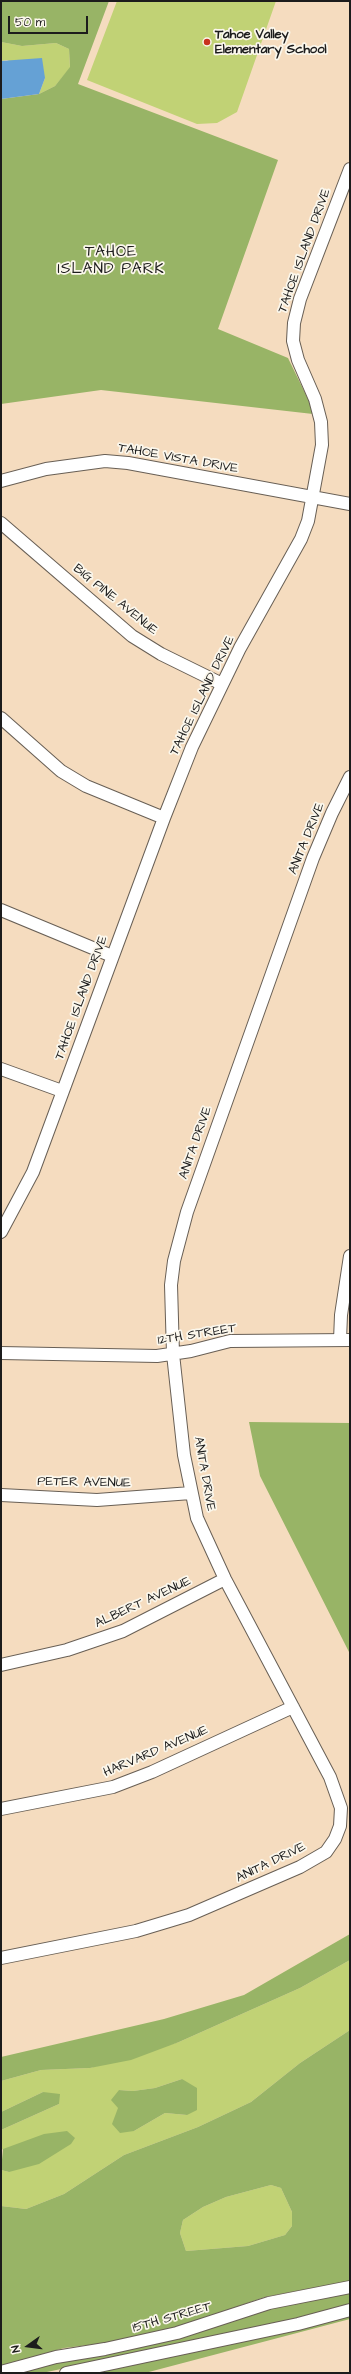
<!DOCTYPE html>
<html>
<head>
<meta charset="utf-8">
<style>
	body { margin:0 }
	#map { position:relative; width:351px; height:2374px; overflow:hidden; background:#f5dcbf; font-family:"Architects Daughter",sans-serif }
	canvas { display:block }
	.frame { position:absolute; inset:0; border:2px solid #1c1c1c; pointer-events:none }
	.north { position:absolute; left:8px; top:2326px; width:40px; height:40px; -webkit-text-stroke:3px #fbf7ec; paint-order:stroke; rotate:256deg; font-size:11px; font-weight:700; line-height:16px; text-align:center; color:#1c1c1c }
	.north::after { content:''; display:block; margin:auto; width:14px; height:18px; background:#1c1c1c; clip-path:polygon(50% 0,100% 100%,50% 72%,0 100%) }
	.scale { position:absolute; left:8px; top:16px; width:80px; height:18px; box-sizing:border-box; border:2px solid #1c1c1c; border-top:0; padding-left:5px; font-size:12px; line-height:14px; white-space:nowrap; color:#1c1c1c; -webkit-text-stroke:3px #fbf7ec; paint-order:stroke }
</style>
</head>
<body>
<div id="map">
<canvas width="351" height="2374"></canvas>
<div class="frame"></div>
<div class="north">N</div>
<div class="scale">50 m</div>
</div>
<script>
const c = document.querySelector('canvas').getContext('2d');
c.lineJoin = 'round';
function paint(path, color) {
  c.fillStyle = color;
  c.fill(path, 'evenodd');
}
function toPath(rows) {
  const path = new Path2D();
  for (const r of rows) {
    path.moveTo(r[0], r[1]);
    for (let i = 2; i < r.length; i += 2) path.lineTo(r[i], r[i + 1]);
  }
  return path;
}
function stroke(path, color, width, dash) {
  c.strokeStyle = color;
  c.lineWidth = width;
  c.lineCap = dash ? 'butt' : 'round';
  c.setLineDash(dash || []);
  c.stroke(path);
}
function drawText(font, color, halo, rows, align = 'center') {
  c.font = font + ' "Architects Daughter",sans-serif';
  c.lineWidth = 3.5;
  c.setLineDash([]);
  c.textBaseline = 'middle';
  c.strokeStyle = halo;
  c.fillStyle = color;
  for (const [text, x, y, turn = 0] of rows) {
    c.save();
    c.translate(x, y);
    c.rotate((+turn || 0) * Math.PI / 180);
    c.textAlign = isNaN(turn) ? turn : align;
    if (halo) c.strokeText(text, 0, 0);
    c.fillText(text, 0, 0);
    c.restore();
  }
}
const green = toPath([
	[117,1,276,1,237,112,217,123,197,124,87,80],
	[1,42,22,46,56,43,69,49,70,68,55,86,39,94,45,78,7,60,1,61],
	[350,1960,350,2030,300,2063,251,2102,198,2127,124,2155,64,2194,26,2209,1,2206,1,2170,9,2172,3,2149,1,2151,1,2130,59,2104,43,2092,1,2112,1,2081,41,2070,90,2068,179,2042,300,1988],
	[182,2079,187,2115,165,2113,134,2131,118,2108,119,2090,133,2091,155,2088],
	[271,2185,281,2188,292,2212,292,2226,285,2235,248,2246,186,2251,180,2233,183,2220,203,2207,226,2197]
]);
const forest = toPath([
	[1,1,109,1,78,84,278,160,218,329,288,358,309,401,313,414,101,390,1,404,1,99,39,94,55,86,70,67,69,49,56,43,22,46,1,42],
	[249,1422,350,1423,350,1654,260,1476],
	[350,1934,350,1960,300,1988,179,2042,131,2060,90,2068,41,2070,1,2081,1,2057,164,2019,244,1995],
	[350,2030,350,2281,265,2297,178,2327,105,2343,64,2348,1,2366,1,2206,26,2209,64,2194,124,2155,198,2127,251,2102,300,2063],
	[271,2185,281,2188,292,2212,292,2226,285,2235,248,2246,186,2251,180,2233,183,2220,203,2207,226,2197],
	[182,2079,197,2088,197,2110,187,2115,165,2113,134,2131,120,2133,112,2124,118,2108,111,2100,119,2090,133,2091,155,2088],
	[43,2092,60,2094,59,2104,1,2130,1,2112],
	[67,2131,75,2138,71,2144,39,2164,9,2172,1,2170,3,2149,44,2134],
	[350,2290,350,2306,306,2318,42,2373,13,2373,266,2309],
	[350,2314,350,2319,145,2373,87,2373]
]);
const water = toPath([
	[42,58,45,78,39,94,1,99,1,61]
]);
const minor = toPath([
	[1,481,46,469,105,461,128,463,350,504],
	[1,523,132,636,161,654,222,684],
	[1,718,61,771,86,786,164,818],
	[1,910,112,956],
	[1,1069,62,1091],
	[1,1232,33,1172,164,818,192,747,240,648,301,539,308,521,322,445,321,422,315,399,298,360,293,341,294,323,300,299,350,169],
	[340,1340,341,1315,350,1256],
	[1,1353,157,1356,191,1351,230,1341,350,1340],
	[1,1495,97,1500,191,1493],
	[1,1665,67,1650,123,1631,225,1579],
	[1,1809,113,1787,152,1772,293,1707],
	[1,1958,136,1931,189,1915,300,1867,326,1852,335,1839,340,1826,341,1808,330,1777,225,1579,197,1518,184,1455,173,1354,171,1285,174,1261,187,1212,313,858,332,813,350,777],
	[1,2372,56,2357,105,2349,177,2333,269,2303,350,2287],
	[66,2373,298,2324,350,2310]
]);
const markers = [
	[207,42,4,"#c8321e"]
];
const poiNames = [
	["Tahoe Valley",215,35],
	["Elementary School",215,50]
];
const streetNames = [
	["TAHOE ISLAND DRIVE",305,251,-70],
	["TAHOE VISTA DRIVE",178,459,10],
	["BIG PINE AVENUE",115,600,39],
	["TAHOE ISLAND DRIVE",203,696,-64],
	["ANITA DRIVE",307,839,-68],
	["TAHOE ISLAND DRIVE",82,998,-70],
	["ANITA DRIVE",196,1143,-71],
	["12TH STREET",197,1335,-9],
	["ANITA DRIVE",204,1474,80],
	["PETER AVENUE",84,1483,1],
	["ALBERT AVENUE",143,1603,-25],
	["HARVARD AVENUE",156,1752,-23],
	["ANITA DRIVE",271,1863,-26],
	["15TH STREET",172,2318,-16]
];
const quarterNames = [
	["TAHOE",111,253],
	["ISLAND PARK",111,270]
];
paint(green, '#c1d275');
paint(forest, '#98b466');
paint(water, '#65a1d5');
stroke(minor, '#685f55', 14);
stroke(minor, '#fff', 12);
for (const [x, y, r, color] of markers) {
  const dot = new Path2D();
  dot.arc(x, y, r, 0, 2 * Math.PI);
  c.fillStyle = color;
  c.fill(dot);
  stroke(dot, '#fbf7ec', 1.5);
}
drawText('bold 13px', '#1c1c1c', '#fbf7ec', poiNames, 'left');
drawText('13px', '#1c1c1c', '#fbf7ec', streetNames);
c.letterSpacing = '1px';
drawText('15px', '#1c1c1c', '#fbf7ec', quarterNames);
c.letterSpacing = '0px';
</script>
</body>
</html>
